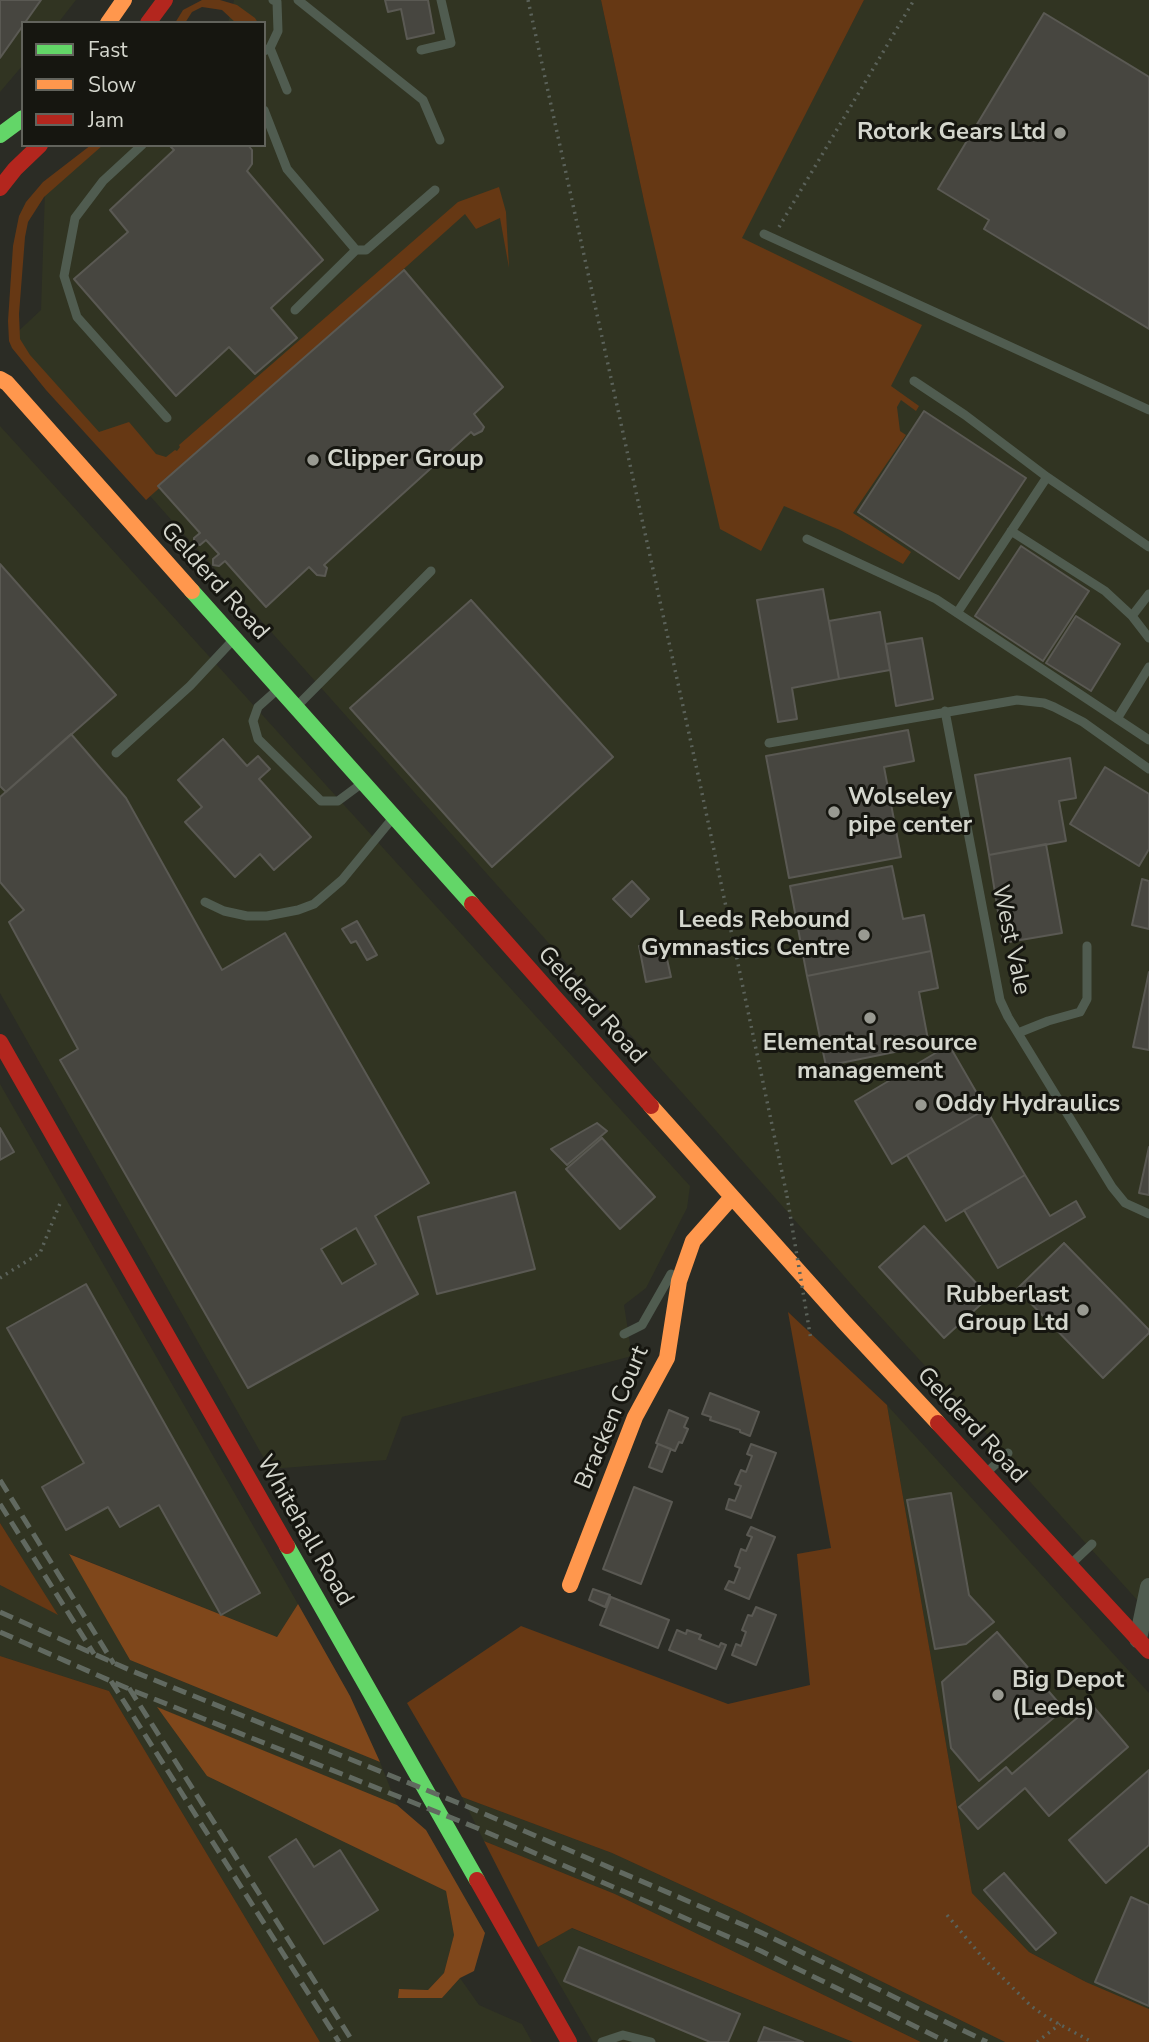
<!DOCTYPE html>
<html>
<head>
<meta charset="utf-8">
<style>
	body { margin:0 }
	#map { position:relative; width:1149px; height:2042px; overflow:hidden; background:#2b2c25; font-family:"Nunito Sans",sans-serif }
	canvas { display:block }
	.legend { position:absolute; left:21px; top:21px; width:245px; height:126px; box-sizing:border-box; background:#161610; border:2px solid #62635c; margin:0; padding:9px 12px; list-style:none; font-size:21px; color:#d4d6cd }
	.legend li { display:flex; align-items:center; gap:14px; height:35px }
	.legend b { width:35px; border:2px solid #62635c }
</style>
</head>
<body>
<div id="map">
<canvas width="1149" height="2042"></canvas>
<ul class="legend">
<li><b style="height:9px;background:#63d668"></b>Fast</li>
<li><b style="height:9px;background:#ff974d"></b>Slow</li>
<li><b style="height:9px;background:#b3261e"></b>Jam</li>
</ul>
</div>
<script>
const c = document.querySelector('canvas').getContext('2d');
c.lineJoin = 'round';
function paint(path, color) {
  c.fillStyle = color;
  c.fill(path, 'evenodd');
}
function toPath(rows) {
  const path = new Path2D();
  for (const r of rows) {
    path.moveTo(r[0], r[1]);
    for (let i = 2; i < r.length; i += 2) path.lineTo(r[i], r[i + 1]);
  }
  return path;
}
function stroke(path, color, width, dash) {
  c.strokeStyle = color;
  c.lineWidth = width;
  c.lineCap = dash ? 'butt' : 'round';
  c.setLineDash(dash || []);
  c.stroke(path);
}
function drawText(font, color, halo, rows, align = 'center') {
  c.font = font + ' "Nunito Sans",sans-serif';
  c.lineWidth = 6;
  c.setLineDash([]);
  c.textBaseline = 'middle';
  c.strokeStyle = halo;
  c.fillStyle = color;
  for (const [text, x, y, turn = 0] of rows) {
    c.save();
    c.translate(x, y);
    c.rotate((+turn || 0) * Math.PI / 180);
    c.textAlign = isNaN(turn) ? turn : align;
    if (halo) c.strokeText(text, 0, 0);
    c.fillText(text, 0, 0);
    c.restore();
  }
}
const built = toPath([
	[0,0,76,0,58,23,23,23,23,65,0,92],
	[234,0,601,0,644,201,741,238,864,0,1149,0,1149,1613,858,1292,702,1115,10,339,41,310,45,191,99,145,264,145,264,23,228,23],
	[0,426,690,1186,687,1208,646,1288,624,1305,632,1356,402,1417,386,1460,270,1469,0,993],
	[0,1084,298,1604,277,1637,70,1554,130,1660,380,1762,397,1805,158,1708,207,1776,446,1891,454,1935,444,1973,428,1990,400,1989,442,1998,460,1978,479,2005,522,2024,532,2042,320,2042,109,1691,0,1656,0,1585,57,1614,0,1523],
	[887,1405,1149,1693,1149,2009,1086,1982,1029,1952,972,1893],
	[462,1797,612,1853,738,1911,1005,2042,921,2042,615,1894,484,1841],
	[571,1928,853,2042,593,2042,538,1947]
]);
const green = toPath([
	[202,0,220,0,237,5,255,18,258,23,236,23,222,10,202,7,192,12,185,23,175,23,183,10],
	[601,0,864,0,742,238,922,325,891,386,919,406,916,411,901,400,897,407,900,431,906,435,853,513,911,552,903,564,840,530,784,506,761,551,720,529,644,201],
	[91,145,103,145,44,197,28,222,25,237,19,314,20,339,30,355,99,432,129,422,156,454,166,457,175,450,177,451,180,447,179,445,458,202,499,187,506,212,509,268,500,218,476,229,465,214,146,500,46,390,12,348,9,341,8,321,13,246,19,216,26,202,43,182],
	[788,1312,887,1405,972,1893,1029,1952,1086,1982,1149,2009,1149,2042,1005,2042,738,1911,612,1853,462,1797,407,1703,521,1626,728,1704,810,1685,797,1554,831,1548],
	[0,1523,58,1615,0,1585],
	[0,1656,109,1691,320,2042,0,2042],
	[484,1841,615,1894,921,2042,853,2042,572,1928,538,1947]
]);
const forest = toPath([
	[69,1554,277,1637,298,1604,350,1696,380,1762,130,1660],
	[157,1707,397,1805,426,1830,485,1933,474,1971,460,1978,442,1998,398,1998,399,1989,428,1990,444,1973,454,1935,446,1891,207,1776]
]);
const building = toPath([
	[0,0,41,0,0,58,0,0],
	[385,0,428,0,434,33,407,39,401,9,388,12,385,0],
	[1044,13,1149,77,1149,329,984,229,989,220,938,189,1044,13],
	[169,145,248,145,252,150,252,164,247,171,323,260,271,308,297,338,255,374,229,347,176,396,74,279,128,232,110,210,174,150,169,145],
	[404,270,503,387,474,414,484,427,482,431,474,435,471,432,324,565,327,568,325,576,317,575,309,567,266,607,225,561,219,566,213,565,213,559,219,554,206,540,200,545,194,543,194,538,200,533,158,486,404,270],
	[924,411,1026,478,959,579,858,512,924,411],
	[1021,546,1089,591,1043,661,975,616,1021,546],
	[0,564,116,695,6,792,0,786,0,564],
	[823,589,839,679,792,688,797,719,778,722,757,600,823,589],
	[471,600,613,757,492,867,350,708,471,600],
	[880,612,890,670,839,679,829,621,880,612],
	[1076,616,1120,644,1091,691,1046,663,1076,616],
	[922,638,933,699,896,706,886,644,922,638],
	[908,730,914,761,884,767,901,857,789,878,766,756,908,730],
	[71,734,126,798,222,970,285,933,429,1183,375,1216,418,1294,248,1388,60,1060,78,1049,9,922,24,910,0,882,0,797,71,734],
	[356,1228,376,1264,342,1284,321,1249,356,1228],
	[223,739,247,766,258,756,270,769,259,779,311,837,274,870,260,854,235,877,185,822,202,807,178,780,223,739],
	[1070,758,1076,798,1059,801,1066,841,989,855,975,775,1070,758],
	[1105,767,1149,794,1149,849,1139,866,1070,824,1105,767],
	[1046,844,1062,933,1003,943,989,855,1046,844],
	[892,866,903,919,924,915,931,951,807,976,790,886,892,866],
	[1142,879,1149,881,1149,929,1132,925,1142,879],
	[632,881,649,899,631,917,613,899,632,881],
	[357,921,377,955,367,960,356,941,351,943,342,929,357,921],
	[663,941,671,977,646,982,639,946,663,941],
	[931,951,938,988,919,992,929,1045,826,1066,807,976,931,951],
	[1149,972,1149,1050,1133,1047,1149,972],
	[949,1045,986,1109,892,1164,855,1101,949,1045],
	[986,1109,1025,1175,946,1221,907,1155,986,1109],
	[597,1123,607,1131,567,1165,551,1149,597,1123],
	[0,1128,14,1152,0,1160,0,1128],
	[602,1138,655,1197,620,1229,566,1169,602,1138],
	[1149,1147,1149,1195,1139,1193,1149,1147],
	[1025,1175,1050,1216,1076,1201,1085,1217,998,1268,964,1210,1025,1175],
	[515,1192,535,1269,437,1294,418,1217,515,1192],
	[924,1226,989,1297,944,1338,879,1267,924,1226],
	[1064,1243,1149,1330,1149,1333,1103,1378,1017,1289,1064,1243],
	[86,1284,260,1593,221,1615,159,1505,120,1527,108,1507,66,1530,42,1487,84,1463,7,1328,86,1284],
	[710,1393,759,1412,750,1436,740,1432,740,1430,710,1420,711,1417,702,1414,710,1393],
	[669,1410,688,1418,684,1427,688,1429,682,1443,679,1442,675,1451,656,1443,669,1410],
	[658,1444,671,1449,662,1472,649,1467,658,1444],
	[751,1444,776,1453,751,1518,726,1509,729,1499,735,1501,741,1486,735,1484,741,1470,746,1472,752,1456,747,1454,751,1444],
	[634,1487,672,1502,641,1584,603,1569,634,1487],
	[951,1493,969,1595,994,1622,966,1644,935,1649,907,1500,951,1493],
	[751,1527,775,1537,749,1599,725,1589,729,1581,734,1583,740,1568,735,1566,741,1549,746,1551,752,1537,747,1535,751,1527],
	[593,1589,610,1595,605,1607,589,1600,593,1589],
	[611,1597,669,1620,658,1648,600,1625,611,1597],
	[756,1607,776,1615,756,1665,732,1655,736,1644,741,1646,746,1632,742,1630,748,1615,752,1616,756,1607],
	[677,1630,686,1634,687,1630,701,1635,699,1639,719,1647,721,1643,726,1645,716,1669,669,1650,677,1630],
	[997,1632,1064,1709,979,1781,951,1748,942,1682,997,1632],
	[1092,1705,1128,1747,1049,1816,1025,1788,978,1829,959,1807,1006,1767,1012,1774,1092,1705],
	[1149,1770,1149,1845,1106,1883,1069,1840,1149,1770],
	[296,1839,314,1867,340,1850,378,1910,324,1944,269,1857,296,1839],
	[1004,1873,1056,1933,1036,1950,984,1890,1004,1873],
	[1131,1897,1149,1905,1149,2006,1095,1982,1131,1897],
	[579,1947,740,2014,728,2042,710,2042,564,1981,579,1947],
	[764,2027,803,2042,758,2042,764,2027]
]);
const path = toPath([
	[528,0,699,779,787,1196],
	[779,227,914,0],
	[0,1278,40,1253,61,1201],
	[947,1915,983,1958,1031,2006,1048,2018,1092,2042],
	[1037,2042,1060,2024]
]);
const lane = toPath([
	[298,0,423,100,440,140],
	[270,48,287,90],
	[421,50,451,43,441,0],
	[264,51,270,48,278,31,277,2,273,0],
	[264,110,287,169,356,250,366,250,435,190],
	[142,145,103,181,75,218,64,276,77,317,167,418],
	[764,234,1149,410],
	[295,310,356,250],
	[914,381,965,415,1047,477,1149,547],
	[1011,531,1105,591,1132,616,1149,638],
	[807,539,936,599,1149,740],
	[957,613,1047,477],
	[1132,616,1149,594],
	[277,690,258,707,253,721,258,739,321,801,338,801,361,784],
	[299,704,431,571],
	[945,711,1000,1000,1008,1017,1112,1187,1125,1203,1149,1214],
	[1117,719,1149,667],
	[769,743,1017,700,1044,703,1054,707,1083,722,1149,769],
	[116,753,190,686,233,640],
	[205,902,224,911,247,916,267,916,298,910,314,904,342,880,392,819],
	[1018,1033,1048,1021,1080,1012,1087,999,1087,946],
	[624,1334,642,1325,671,1274],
	[986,1473,1008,1453],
	[1073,1562,1092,1544],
	[602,2042,623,2035,651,2042]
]);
const street = toPath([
	[1138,1639,1149,1587]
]);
const fast = toPath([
	[0,135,23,118],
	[192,591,472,904],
	[287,1546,477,1880]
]);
const slow = toPath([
	[108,23,124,0],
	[0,379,7,383,192,591],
	[651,1106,844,1322,938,1423],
	[570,1585,635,1417,667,1358,679,1281,693,1241,732,1197]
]);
const jam = toPath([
	[148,23,165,0],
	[0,188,15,169,40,145],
	[472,904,651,1106],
	[0,1042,287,1546],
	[938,1423,1149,1651],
	[477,1880,569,2042]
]);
const rail = toPath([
	[0,1480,114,1664],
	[0,1504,94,1654],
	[0,1612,132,1671,466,1806,760,1932,987,2042],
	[0,1632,129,1689,477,1828,761,1951,947,2042],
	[111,1681,339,2042],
	[129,1688,353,2042]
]);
const pathBridge = toPath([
	[787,1196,811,1340]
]);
const markers = [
	[1060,133,7,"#999a92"],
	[313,460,7,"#999a92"],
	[834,812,7,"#999a92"],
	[864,935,7,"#999a92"],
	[870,1018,7,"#999a92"],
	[921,1105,7,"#999a92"],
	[1083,1310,7,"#999a92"],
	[998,1695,7,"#999a92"]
];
const poiNames = [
	["Rotork Gears Ltd",1046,133,"right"],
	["Clipper Group",327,460],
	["Wolseley",848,798],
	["pipe center",848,826],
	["Leeds Rebound",850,921,"right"],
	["Gymnastics Centre",850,949,"right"],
	["Elemental resource",870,1044,"center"],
	["management",870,1072,"center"],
	["Oddy Hydraulics",935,1105],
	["Rubberlast",1069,1296,"right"],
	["Group Ltd",1069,1324,"right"],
	["Big Depot",1012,1681],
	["(Leeds)",1012,1709]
];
const streetNames = [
	["Gelderd Road",214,582,48],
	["West Vale",1010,940,78],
	["Gelderd Road",591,1006,48],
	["Bracken Court",613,1418,-67],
	["Gelderd Road",971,1426,47],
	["Whitehall Road",304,1531,60]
];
paint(built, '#313422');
paint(green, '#663814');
paint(forest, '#7f471b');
paint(building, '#474640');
stroke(building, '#5a5953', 2);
stroke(path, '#5b625a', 3.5, [2, 5]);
stroke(lane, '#505c50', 9);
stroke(street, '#505c50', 18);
stroke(fast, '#63d668', 16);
stroke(slow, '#ff974d', 16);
stroke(jam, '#b3261e', 16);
stroke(rail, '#616960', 5, [14, 7]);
stroke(pathBridge, '#5b625a', 3.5, [2, 5]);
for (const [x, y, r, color] of markers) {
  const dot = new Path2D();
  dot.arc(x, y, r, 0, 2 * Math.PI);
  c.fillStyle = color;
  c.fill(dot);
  stroke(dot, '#161610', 2.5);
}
drawText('bold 24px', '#d4d6cd', '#161610', poiNames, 'left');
drawText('24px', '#d4d6cd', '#161610', streetNames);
</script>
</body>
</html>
